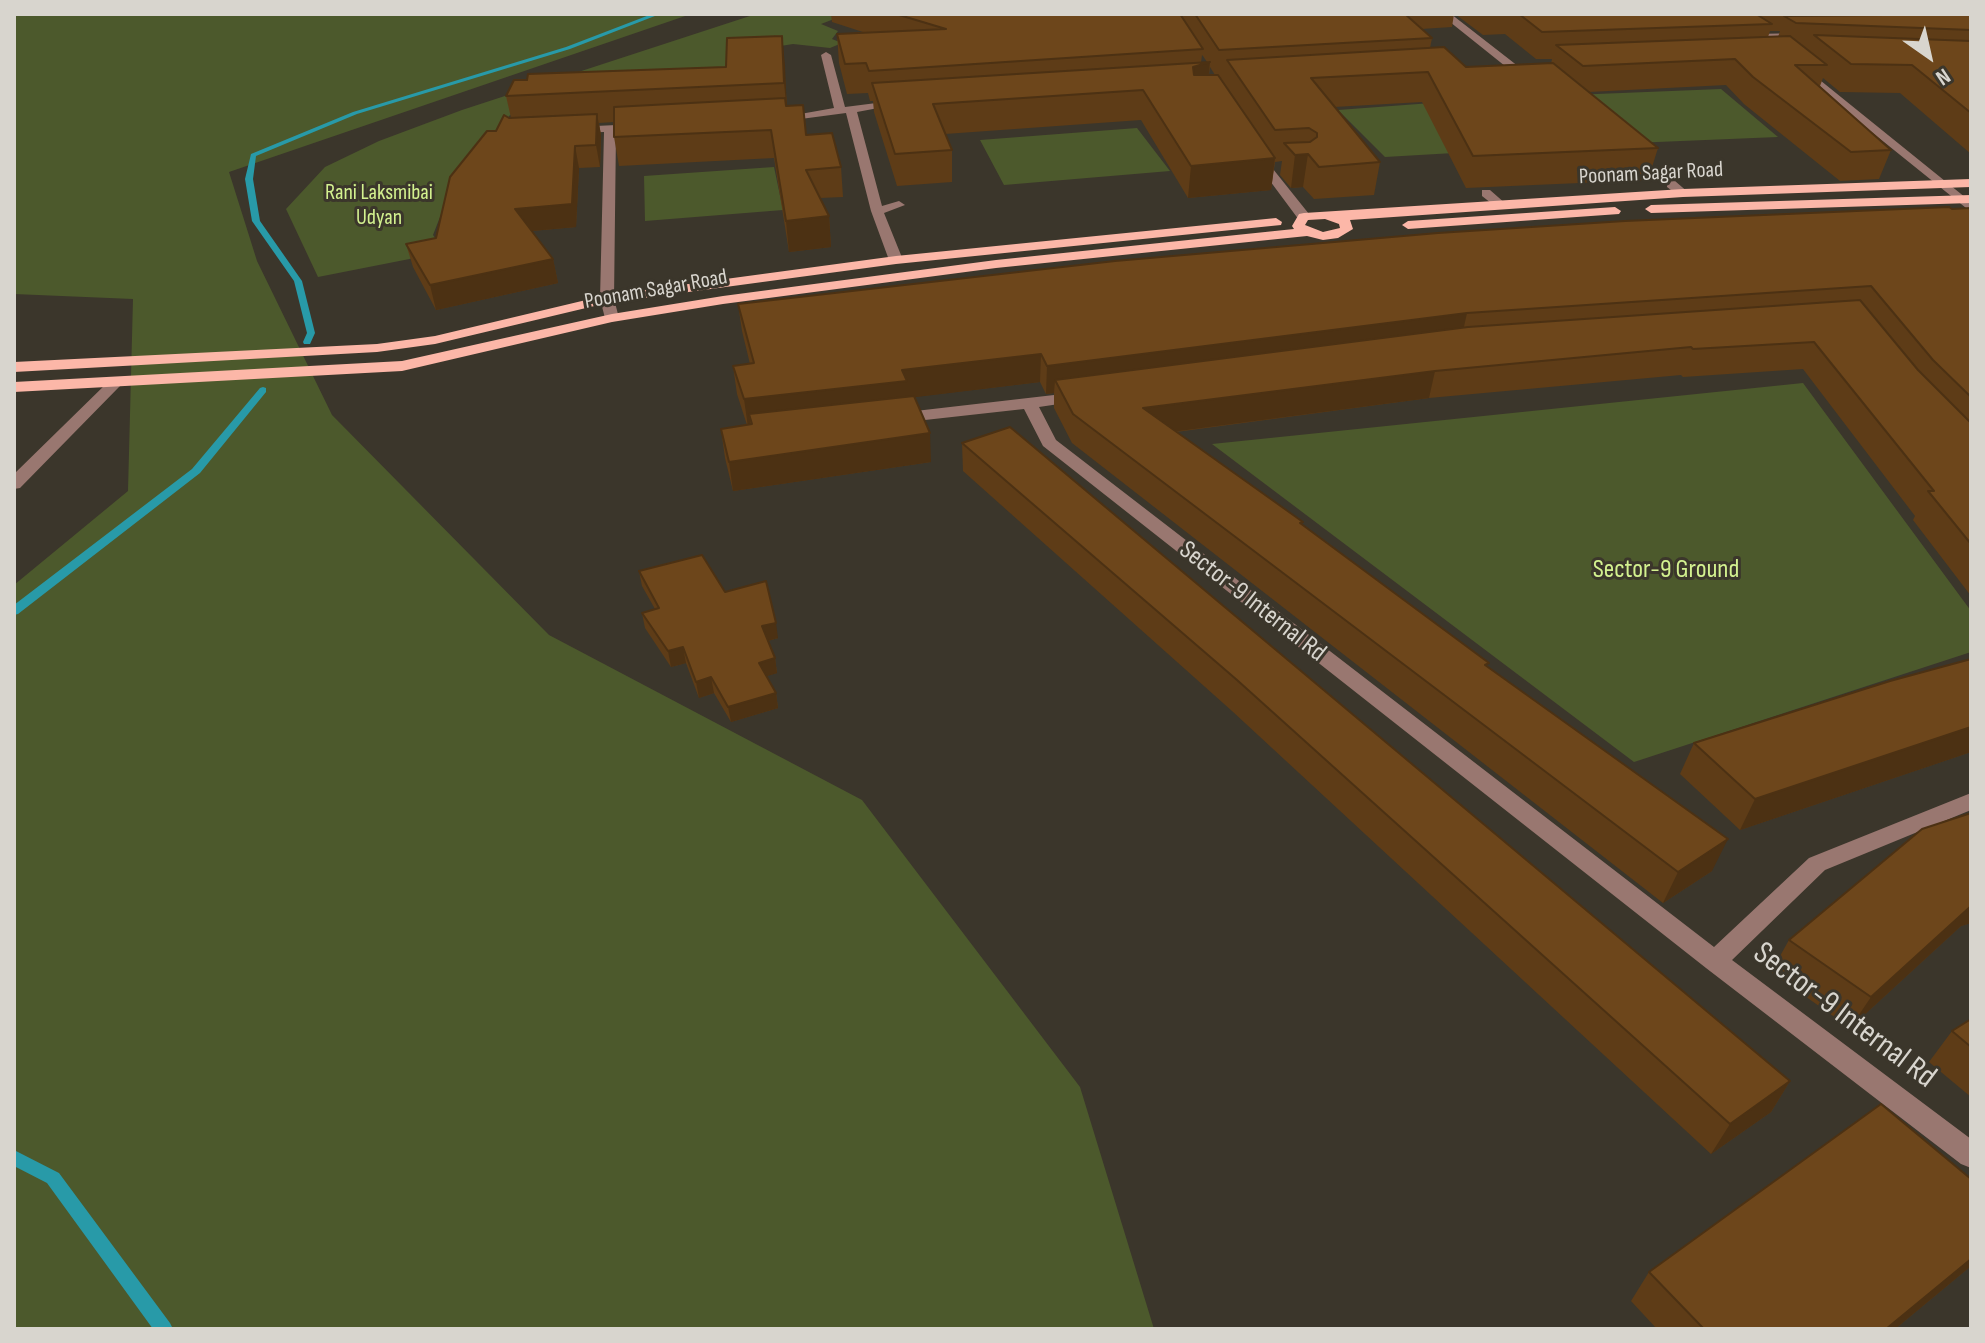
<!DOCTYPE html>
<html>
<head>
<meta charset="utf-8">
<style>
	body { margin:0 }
	#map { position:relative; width:1985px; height:1343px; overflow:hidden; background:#3b362b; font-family:"Sofia Sans Condensed",sans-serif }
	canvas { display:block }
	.frame { position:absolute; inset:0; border:16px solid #d8d5ce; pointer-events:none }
	.north { position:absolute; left:1889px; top:16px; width:80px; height:80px; -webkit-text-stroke:6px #3b362b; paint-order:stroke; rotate:146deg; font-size:22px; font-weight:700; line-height:32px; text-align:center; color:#d8d5ce }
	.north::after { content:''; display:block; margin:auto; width:28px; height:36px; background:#d8d5ce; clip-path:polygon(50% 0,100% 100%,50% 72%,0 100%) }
</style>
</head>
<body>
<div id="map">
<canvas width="1985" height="1343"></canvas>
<div class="frame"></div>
<div class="north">N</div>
</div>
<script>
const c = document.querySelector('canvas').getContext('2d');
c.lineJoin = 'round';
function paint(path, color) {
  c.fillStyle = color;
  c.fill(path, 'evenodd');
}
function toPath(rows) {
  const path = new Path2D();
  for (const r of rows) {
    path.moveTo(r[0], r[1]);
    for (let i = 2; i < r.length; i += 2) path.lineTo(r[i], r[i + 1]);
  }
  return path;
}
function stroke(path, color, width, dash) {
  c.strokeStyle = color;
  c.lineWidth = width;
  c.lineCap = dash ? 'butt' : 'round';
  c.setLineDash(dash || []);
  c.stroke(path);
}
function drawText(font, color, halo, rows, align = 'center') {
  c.font = font + ' "Sofia Sans Condensed",sans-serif';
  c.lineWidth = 6;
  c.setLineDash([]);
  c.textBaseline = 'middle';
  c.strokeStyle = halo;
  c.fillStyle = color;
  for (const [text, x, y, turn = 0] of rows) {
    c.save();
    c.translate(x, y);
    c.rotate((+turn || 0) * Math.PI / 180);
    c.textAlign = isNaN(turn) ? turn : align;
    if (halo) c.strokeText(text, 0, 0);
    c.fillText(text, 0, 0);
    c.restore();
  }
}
const green = toPath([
	[14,14,691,14,229,172,257,261,332,415,549,635,862,800,1080,1087,1154,1329,14,1329,14,585,128,491,133,299,14,294],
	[756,14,847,14,821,24,838,31,832,39,842,43,830,48,793,44,768,48,720,69,510,115,447,199,433,235,445,252,318,277,286,209,325,167,379,141,462,110],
	[1721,89,1778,137,1633,143,1572,95],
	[1485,99,1540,148,1385,157,1338,110],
	[1137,128,1170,171,1004,185,980,140],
	[774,167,783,210,645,221,644,176],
	[1803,383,1971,611,1971,652,1634,762,1212,444]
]);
const stream = toPath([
	[652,14,660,14,570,49,357,114,256,156,253,179,260,221,302,281,315,333,310,344,304,344,303,342,307,333,294,281,252,221,245,179,251,154,353,112,566,47,652,14],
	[263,387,266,388,266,392,200,473,18,614,14,615,14,605,192,469,260,388,263,387],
	[14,1150,59,1173,170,1323,173,1329,153,1329,47,1183,14,1166,14,1150]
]);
const minor = toPath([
	[1440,14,1451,14,1523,70,1523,74,1515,74,1440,14],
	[1805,33,1808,38,1753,40,1748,37,1753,34,1805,33],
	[826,52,831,55,845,107,900,100,905,103,857,112,882,206,899,201,905,205,884,213,903,260,901,263,889,260,871,211,846,113,778,122,772,119,834,108,821,55,826,52],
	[1797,68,1805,68,1971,202,1971,212,1797,72,1797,68],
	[638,124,642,125,642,129,616,131,614,299,619,318,612,322,605,318,600,299,604,132,574,133,568,130,574,127,638,124],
	[1253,154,1261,154,1309,214,1309,220,1299,220,1253,158,1253,154],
	[1667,181,1675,181,1689,193,1679,196,1667,187,1667,181],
	[1482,190,1490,190,1506,204,1496,207,1482,196,1482,190],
	[114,379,122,384,119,387,20,488,14,489,14,474,109,381,114,379],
	[1080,392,1088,397,1086,400,1039,407,1056,440,1714,947,1809,858,1971,793,1971,810,1825,870,1732,960,1971,1139,1971,1168,1961,1164,1706,968,1043,446,1024,409,898,423,890,418,898,413,1080,392]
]);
const major = toPath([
	[1971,179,1971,187,1683,197,1350,220,1353,229,1338,238,1323,240,1307,236,996,268,723,304,612,322,402,371,14,392,14,382,402,361,612,314,723,296,996,260,1294,229,1292,226,1299,214,1304,213,1683,189,1971,179],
	[1325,219,1339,224,1340,228,1323,232,1305,225,1308,220,1325,219],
	[1971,195,1971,203,1651,213,1645,209,1651,205,1971,195],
	[1615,207,1621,211,1619,214,1408,229,1402,225,1408,221,1615,207],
	[1276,218,1282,222,1281,225,896,264,607,303,435,344,377,352,14,372,14,362,377,344,435,336,607,295,896,256,1276,218]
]);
const wall = toPath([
	[831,14,1454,14,1452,27,1421,29,1432,38,1430,48,1466,67,1551,64,1552,59,1536,59,1505,34,1483,35,1455,14,1824,14,1823,16,1831,16,1829,14,1971,14,1971,154,1900,93,1840,92,1823,78,1820,86,1891,150,1879,179,1840,181,1744,104,1726,85,1589,92,1658,148,1648,180,1466,188,1422,102,1334,107,1380,162,1374,195,1314,199,1303,187,1291,188,1280,175,1282,161,1275,162,1271,190,1188,198,1141,120,945,134,952,150,952,182,897,186,874,112,873,101,870,101,868,93,847,94,839,63,837,34,866,33,832,22],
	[1770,31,1780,31,1778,37,1768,37],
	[1202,55,1203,56,1207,62,1201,63],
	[1210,67,1215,75,1209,75],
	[782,36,787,106,806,135,841,167,843,197,820,198,829,216,831,247,789,252,774,158,619,166,614,137,614,122,599,123,601,135,600,167,579,168,576,227,532,231,553,259,558,283,436,310,413,267,406,244,436,238,496,131,511,118,506,96,726,67],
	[1971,208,1971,596,1913,520,1915,516,1803,369,1683,377,1681,375,1429,398,1176,432,1302,524,1488,667,1712,871,1663,903,1072,443,1054,408,1054,393,1046,394,1040,382,914,397,931,462,733,491,725,458,721,429,747,425,737,394,733,366,750,364,742,331,738,304],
	[962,443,1790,1081,1771,1112,1711,1154,1232,711,963,471],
	[639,571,725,592,778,638,768,641,775,658,777,673,766,676,776,693,778,708,731,722,714,693,699,698,686,663,671,667,645,628,642,613,655,609,642,586],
	[1971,659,1971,752,1740,830,1680,774,1694,743],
	[1971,813,1971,923,1961,926,1850,1028,1771,972,1789,940],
	[1971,1019,1971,1097,1929,1062,1952,1031],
	[1971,1179,1971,1266,1895,1329,1657,1329,1631,1301,1649,1272]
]);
const shadedWall = toPath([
	[782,36,785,65,787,113,784,83],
	[1210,62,1207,91,1191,96,1193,67],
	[597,114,601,135,600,167,596,145],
	[575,146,579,168,576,227,520,232,515,209],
	[1308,154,1303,187,1291,188,1295,155],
	[1275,158,1271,190,1188,198,1191,166],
	[829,216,831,247,789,252,786,221],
	[553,259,558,283,436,310,430,285],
	[1467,313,1461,340,1055,380,1054,393,1046,394,1047,366],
	[1041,354,1040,382,908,398,749,414,751,427,748,427,744,399,902,370],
	[1435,371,1429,398,1141,436,1143,408],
	[930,433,931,462,733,491,729,462],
	[776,623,778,638,764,642,762,626],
	[683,647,686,663,671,667,668,651],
	[775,658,777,673,761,678,759,663],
	[711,677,714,693,699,698,696,682],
	[776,693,778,708,731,722,728,707],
	[1971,727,1971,752,1740,830,1755,799],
	[1728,839,1712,871,1663,903,1678,872],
	[1971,906,1971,923,1961,926,1850,1028,1871,997],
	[1790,1081,1771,1112,1711,1154,1730,1124],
	[1971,1259,1971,1266,1895,1329,1886,1329]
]);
const building = toPath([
	[896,14,1180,14,1203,49,869,71,866,63,845,64,837,34,946,29,896,14],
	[1195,14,1405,14,1432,38,1219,50,1195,14],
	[1519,14,1756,14,1772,24,1542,32,1519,14],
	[1889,14,1971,14,1971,30,1796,23,1784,16,1885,15,1889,14],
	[1814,35,1971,41,1971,113,1912,65,1851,64,1814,35],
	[782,36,784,83,506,96,514,80,527,80,528,74,726,67,727,38,782,36],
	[1790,36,1827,65,1795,65,1891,150,1851,152,1753,77,1735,59,1583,66,1556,45,1790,36],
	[1444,47,1466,67,1553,63,1658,148,1473,156,1428,72,1311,78,1380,162,1319,167,1308,154,1295,155,1284,143,1310,142,1317,137,1317,133,1309,128,1275,130,1227,60,1444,47],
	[1210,62,1193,67,1194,75,1218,75,1275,158,1191,166,1143,90,933,104,952,150,895,154,872,83,1210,62],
	[785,98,786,106,803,105,806,135,832,133,841,167,806,170,829,216,786,221,771,130,614,137,614,107,785,98],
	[597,114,596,145,575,146,572,204,515,209,553,259,430,285,406,244,436,238,450,177,487,131,496,131,504,115,509,118,597,114],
	[1949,207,1952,209,1971,208,1971,397,1933,360,1871,286,1467,313,1047,366,1041,354,902,370,907,381,744,399,733,366,754,363,738,304,1115,261,1438,233,1625,221,1949,207],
	[1860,300,1918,370,1971,423,1971,544,1928,491,1934,491,1814,342,1693,349,1691,347,1435,371,1143,408,1303,522,1300,523,1489,663,1485,665,1728,839,1678,872,1073,414,1055,380,1468,327,1860,300],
	[914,396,930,433,729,462,721,429,752,424,749,414,914,396],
	[1010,427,1790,1081,1730,1124,1237,680,962,443,1010,427],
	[702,555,725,592,766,581,776,623,762,626,775,658,759,663,776,693,728,707,711,677,696,682,683,647,668,651,642,613,659,608,639,571,702,555],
	[1971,659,1971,727,1755,799,1694,743,1890,681,1971,659],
	[1971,813,1971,906,1871,997,1789,940,1922,829,1971,813],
	[1971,1019,1971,1047,1952,1031,1971,1019],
	[1881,1104,1971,1179,1971,1259,1886,1329,1704,1329,1649,1272,1881,1104]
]);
const farStreetnames = [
	["Poonam Sagar Road",1651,174,-3],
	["Poonam Sagar Road",656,290,-10]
];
const farParknames = [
	["Rani Laksmibai",379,193],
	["Udyan",379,218]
];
const parkNames = [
	["Sector-9 Ground",1666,570]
];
const streetNames = [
	["Sector-9 Internal Rd",1252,602,38]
];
const nearStreetnames = [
	["Sector-9 Internal Rd",1844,1016,37]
];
paint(green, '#4c592c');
paint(stream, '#289aa8');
paint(minor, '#997770');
paint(major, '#fcb7a8');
paint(wall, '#5e3c17');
paint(shadedWall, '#4c3113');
paint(building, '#6d461b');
stroke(building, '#4c3113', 2);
drawText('22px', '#d8d5ce', '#3b362b', farStreetnames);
drawText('22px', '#d3f18f', '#3b362b', farParknames);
drawText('26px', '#d3f18f', '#3b362b', parkNames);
drawText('26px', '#d8d5ce', '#3b362b', streetNames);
drawText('32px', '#d8d5ce', '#3b362b', nearStreetnames);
</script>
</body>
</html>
